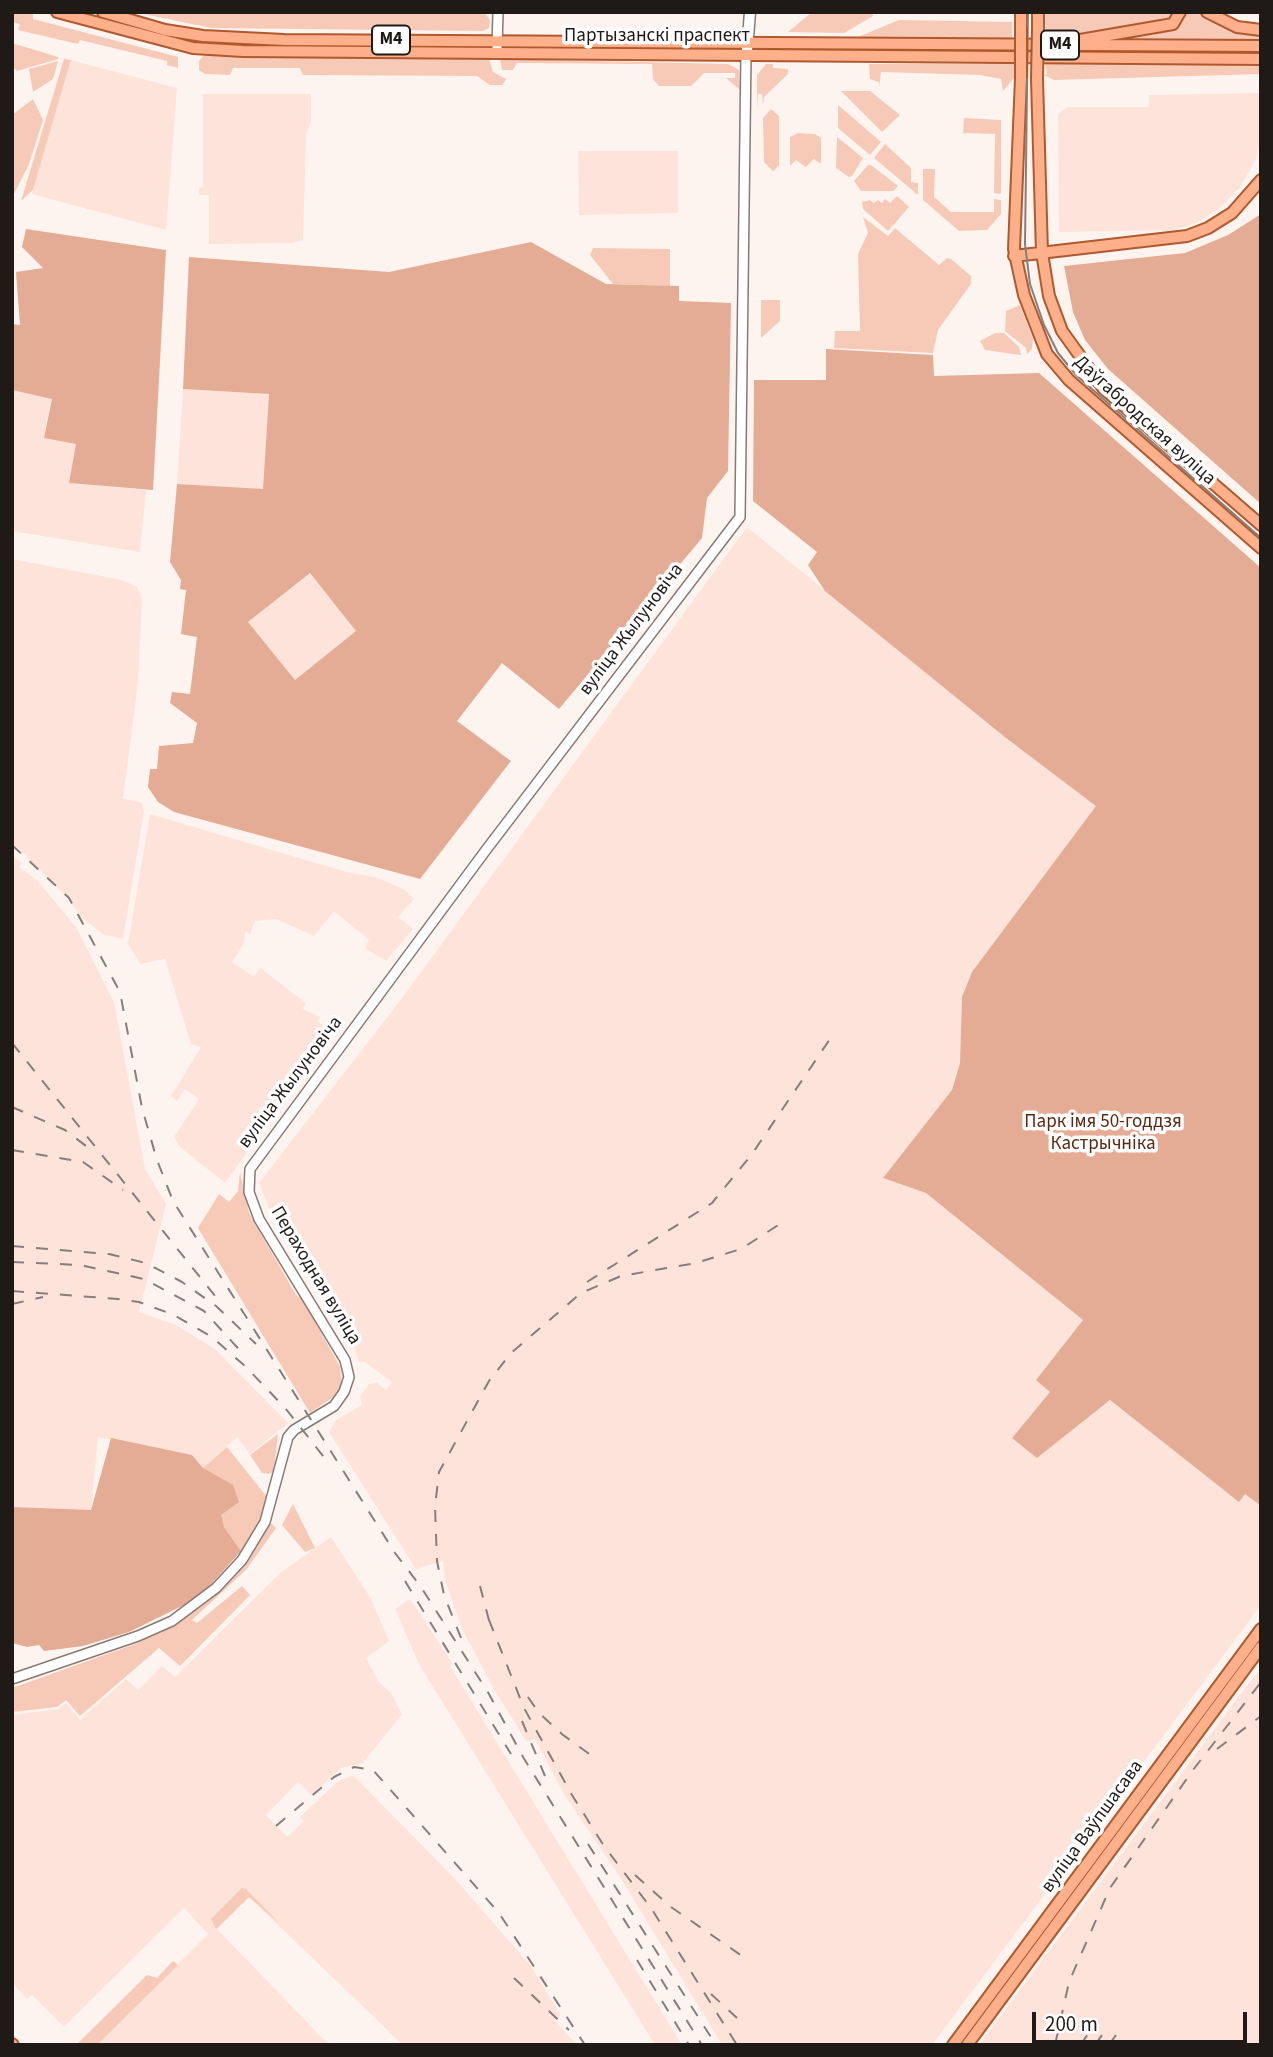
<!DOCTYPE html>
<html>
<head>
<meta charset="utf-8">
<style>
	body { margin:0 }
	#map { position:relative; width:1273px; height:2057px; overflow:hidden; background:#fef4ef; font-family:"Source Sans 3",sans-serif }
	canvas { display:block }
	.frame { position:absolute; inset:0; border:14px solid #201a17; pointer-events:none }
	.scale { position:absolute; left:1032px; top:2012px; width:215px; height:32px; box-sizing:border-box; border:4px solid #201a17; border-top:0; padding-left:9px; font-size:21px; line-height:24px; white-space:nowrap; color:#201a17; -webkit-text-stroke:5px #fff; paint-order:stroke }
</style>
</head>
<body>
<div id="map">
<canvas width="1273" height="2057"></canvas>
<div class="frame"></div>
<div class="scale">200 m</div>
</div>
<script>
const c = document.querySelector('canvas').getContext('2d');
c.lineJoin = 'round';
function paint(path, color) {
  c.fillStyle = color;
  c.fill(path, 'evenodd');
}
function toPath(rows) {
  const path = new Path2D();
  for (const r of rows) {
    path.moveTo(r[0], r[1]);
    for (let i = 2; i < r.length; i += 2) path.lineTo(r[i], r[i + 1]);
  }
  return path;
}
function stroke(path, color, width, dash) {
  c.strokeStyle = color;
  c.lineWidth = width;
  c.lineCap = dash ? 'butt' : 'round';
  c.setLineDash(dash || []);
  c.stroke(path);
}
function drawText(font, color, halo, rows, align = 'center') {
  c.font = font + ' "Source Sans 3",sans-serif';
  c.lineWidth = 7;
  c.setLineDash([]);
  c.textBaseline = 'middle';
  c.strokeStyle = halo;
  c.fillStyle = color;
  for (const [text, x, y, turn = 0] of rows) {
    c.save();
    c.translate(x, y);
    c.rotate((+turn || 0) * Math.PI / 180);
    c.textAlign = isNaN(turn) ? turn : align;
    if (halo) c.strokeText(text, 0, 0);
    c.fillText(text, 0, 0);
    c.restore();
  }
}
const built = toPath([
	[71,60,177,88,166,230,32,194],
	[1261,93,1259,144,1256,159,1240,187,1220,208,1196,223,1174,230,1059,232,1058,114,1068,107,1149,107,1149,95],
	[203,94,311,94,311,122,306,134,303,240,292,243,209,244,209,195,199,195,199,188,203,187],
	[578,151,678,151,678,213,579,215],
	[183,389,269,394,263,490,177,484],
	[12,390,52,398,45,429,76,444,70,483,146,490,140,552,12,531],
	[747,527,1006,738,1097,806,962,997,960,1063,952,1090,883,1178,926,1193,1083,1320,1036,1380,1050,1392,1012,1438,1037,1458,1110,1400,1238,1501,1245,1494,1261,1506,1261,1605,932,2045,722,2045,622,1880,565,1796,535,1739,527,1742,495,1691,462,1629,445,1580,443,1561,416,1569,329,1432,336,1420,362,1405,360,1397,369,1384,377,1383,386,1390,392,1382,365,1362,359,1362,355,1349,268,1206,259,1183,402,998],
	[12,559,122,580,137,587,142,598,138,682,123,799,141,802,144,811,123,939,103,934,80,916,69,899,12,842],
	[310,573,357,631,295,680,248,622],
	[150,814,350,873,376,877,405,890,414,899,398,917,413,929,386,961,365,948,369,940,334,911,314,936,276,919,255,921,250,935,245,931,244,943,232,962,254,977,260,968,306,1003,303,1009,320,1017,317,1021,333,1033,225,1183,180,1147,174,1137,199,1099,185,1089,177,1101,171,1096,201,1047,191,1044,165,959,140,964,128,944],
	[12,856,22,863,19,867,37,880,76,927,114,1002,145,1169,166,1204,139,1312,176,1325,215,1349,288,1423,250,1454,237,1437,203,1468,192,1455,98,1437,91,1511,12,1507],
	[331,1537,371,1599,389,1641,366,1658,378,1681,391,1693,402,1714,363,1763,341,1768,311,1795,298,1782,266,1815,287,1837,304,1821,300,1817,337,1782,353,1775,456,1880,531,1966,561,2016,555,2021,577,2045,403,2045,249,1897,217,1929,329,2045,97,2045,208,1934,184,1908,64,2027,32,1995,27,1999,12,1983,12,1715,59,1709,66,1703,80,1720,126,1679,138,1690,162,1666,175,1677,280,1573],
	[410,1599,452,1663,450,1666,682,2045,655,2045,420,1666,395,1609],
	[1261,1668,1261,2045,979,2045,1242,1692]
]);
const green = toPath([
	[12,12,33,12,33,19,178,57,178,68,167,65,167,61,80,40,78,44,18,30,20,24,12,22],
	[134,12,485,13,490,20,489,28,483,31,211,28],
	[812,12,872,12,873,16,844,33,788,32],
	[1046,12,1176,12,1173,19,1163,22,1045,38],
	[1186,12,1200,12,1238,32,1261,35,1261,40,1123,38,1174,29,1181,24],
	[899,20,1012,22,1012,39,858,37],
	[12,43,58,57,58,59,17,71,12,66],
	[204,55,489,59,493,72,506,79,502,85,490,85,477,76,303,75,300,68,233,68,230,75,205,74,199,70,199,61],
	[64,59,71,60,33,190,21,201],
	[500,59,728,64,739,70,740,90,726,78,735,78,735,73,704,73,691,86,659,86,653,79,652,64,517,63,513,70,502,70],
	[58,61,53,79,33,92,29,69],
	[1045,63,1261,65,1261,74,1054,80,1044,75,1047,74],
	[766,64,787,64,773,64,773,68,788,69,788,74,764,97,763,105,762,94,758,94,757,109,757,75],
	[869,64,1014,64,1014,78,1003,91,1001,79,980,75,881,72,879,88,879,82,870,79],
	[841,91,870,91,900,115,882,132],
	[33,99,43,120,29,164,12,198,12,115],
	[838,105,881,142,870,155,838,128],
	[771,109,779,116,779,165,773,171,764,162,763,118],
	[964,118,1001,120,1001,194,994,193,995,134,963,133],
	[798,133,815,134,821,138,821,164,814,159,806,167,796,160,790,166,790,137],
	[837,137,863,158,852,176,849,177,836,168],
	[885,144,911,168,911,182,918,183,918,195,874,158],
	[868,165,871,165,898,186,893,191,861,191,854,181],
	[923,169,935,169,934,197,951,212,994,212,994,199,1001,200,1001,214,987,230,959,231,923,200],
	[897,196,909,207,888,231,863,209,862,202,870,200,874,203,878,200,882,203,885,199,890,203],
	[863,217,888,236,895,228,939,265,947,258,951,259,971,276,971,284,938,330,933,353,834,348,835,331,860,331,858,254,868,233],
	[593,248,670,249,670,286,613,284,590,255],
	[761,300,780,300,780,321,761,338],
	[1020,305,1033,339,1032,349,1027,354,1026,348,1005,331,1006,311],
	[995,333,1004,333,1019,347,1021,355,985,350,980,341],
	[240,1172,249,1213,296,1295,303,1300,340,1367,342,1386,339,1393,310,1413,198,1228,219,1194,229,1202,238,1191],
	[278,1434,274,1470,270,1474,262,1473,250,1455],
	[227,1447,267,1497,261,1518,241,1551,224,1527,203,1468],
	[293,1504,315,1548,305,1552,282,1525],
	[272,1524,276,1528,246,1570,192,1620,197,1623,242,1586,250,1595,180,1666,159,1648,80,1716,66,1700,57,1707,12,1712,12,1688,138,1643,187,1617,209,1599,268,1525],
	[242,1888,246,1889,279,1923,249,1897,216,1929,211,1919],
	[173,1961,178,1965,97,2045,76,2045,147,1975,157,1978]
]);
const forest = toPath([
	[1261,214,1261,504,1108,369,1085,340,1073,312,1064,266,1185,253,1228,235],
	[26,229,166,250,153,490,69,483,76,444,44,438,52,399,12,390,12,324,20,325,16,272,43,268,22,247],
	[531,242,606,284,679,286,679,301,731,303,728,471,707,498,702,538,559,709,502,663,457,721,511,761,420,879,174,812,158,802,148,787,150,769,157,769,159,746,193,743,197,723,170,703,172,692,190,694,197,637,181,634,186,590,180,589,181,580,170,562,177,484,263,489,269,394,183,389,189,257,389,272],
	[310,573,356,631,295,680,248,622],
	[826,349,933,355,934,376,1039,373,1261,568,1261,1506,1245,1494,1239,1502,1110,1400,1037,1458,1028,1451,1012,1438,1050,1392,1036,1380,1083,1320,926,1193,883,1178,952,1090,960,1063,962,997,972,972,1096,806,1006,738,825,591,808,565,817,552,753,501,754,380,826,380],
	[111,1438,192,1455,203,1468,233,1485,239,1502,221,1515,224,1527,241,1551,205,1591,188,1603,129,1632,83,1646,44,1651,39,1645,27,1647,12,1643,12,1507,91,1510]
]);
const tertiary = toPath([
	[497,48,498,12],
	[12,1679,138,1636,172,1621,216,1588,242,1560,265,1522,288,1437,294,1430,334,1406,344,1392,349,1377,345,1360,259,1219,249,1192,250,1169,486,850,740,517,746,55]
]);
const secondary = toPath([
	[747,51,750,12]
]);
const primary = toPath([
	[57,12,193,48,243,51,1261,59],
	[103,12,165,30,203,36,284,40,1261,46],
	[1207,12,1237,27,1261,30],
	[1021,27,1021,12],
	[1038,28,1038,12],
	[1080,40,1173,24,1180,12],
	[1021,78,1014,249,1024,295,1047,354,1069,380,1261,548],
	[1037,79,1042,253,1049,296,1062,331,1103,388,1261,525],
	[1014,256,1187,236,1208,228,1232,213,1261,180],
	[12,2044,13,2045],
	[953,2045,1261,1629],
	[967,2045,1261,1647]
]);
const tram = toPath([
	[1028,12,1025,244,1030,284,1044,325,1058,353,1076,375,1261,538]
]);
const rail = toPath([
	[12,845,69,898,120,992,142,1108,157,1160,173,1201,395,1553,421,1587,489,1694,523,1757,702,2045],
	[12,1043,220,1302],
	[12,1107,65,1130,90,1149],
	[12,1150,83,1162,123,1190],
	[12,1246,109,1254,146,1263,182,1282,216,1306,256,1344],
	[12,1262,80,1265,144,1279,204,1311,245,1356],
	[587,1282,712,1203,752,1154,830,1039],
	[12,1291,118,1299,139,1302,174,1315,212,1337,246,1367,286,1409,327,1461],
	[12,1304,43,1297],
	[405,1581,511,1754],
	[480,1586,491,1628],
	[489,1620,524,1708,572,1795,604,1846,651,1908,737,2045],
	[461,1638,444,1595,437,1561,435,1507,439,1472,489,1381,511,1353,581,1293,621,1276,696,1263,741,1249,783,1222],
	[528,1697,539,1713,563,1735,595,1758],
	[522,1721,545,1776],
	[1217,1749,1261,1716],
	[276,1826,334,1777,354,1767,373,1770,499,1913,585,2045],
	[588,1844,716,2045],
	[635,1875,671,1907,742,1956],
	[637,1960,689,2045],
	[514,1978,569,2030],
	[711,1994,737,2018],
	[1055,2045,1069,1982,1110,1888,1193,1770,1261,1682],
	[1080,2045,1098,2021],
	[1095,2045,1107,2028],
	[1109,2045,1116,2035]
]);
const primaryBridge = toPath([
	[1021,27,1021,78],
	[1037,79,1038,28]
]);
const shields = [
	[391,40,38],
	[1060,45,38]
];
const shieldNames = [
	["М4",391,40],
	["М4",1060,45]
];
const streetNames = [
	["Партызанскі праспект",657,37],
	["Даўгабродская вуліца",1144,421,42],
	["вуліца Жылуновіча",632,630,-53],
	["вуліца Жылуновіча",291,1083,-53],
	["Пераходная вуліца",315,1276,59],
	["вуліца Ваўпшасава",1093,1827,-54]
];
const parkNames = [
	["Парк імя 50-годдзя",1103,1123],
	["Кастрычніка",1103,1145]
];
paint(built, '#fde3d9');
paint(green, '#f6cab7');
paint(forest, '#e4ac94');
stroke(tertiary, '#897973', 12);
stroke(secondary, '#897973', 13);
stroke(primary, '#af592f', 14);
stroke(tertiary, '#fff', 9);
stroke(secondary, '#fff', 10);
stroke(primary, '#fdb08a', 10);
stroke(tram, '#867e7a', 2);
stroke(rail, '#867e7a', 2, [12, 12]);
stroke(primaryBridge, '#af592f', 14, []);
stroke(primaryBridge, '#fdb08a', 10);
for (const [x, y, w] of shields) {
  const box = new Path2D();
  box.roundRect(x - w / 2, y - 14.5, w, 29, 5);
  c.fillStyle = '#fff';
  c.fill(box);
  stroke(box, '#201a17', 2);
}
drawText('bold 18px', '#201a17', null, shieldNames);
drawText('19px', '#201a17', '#fff', streetNames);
drawText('19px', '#5c2910', '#fff', parkNames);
</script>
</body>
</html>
